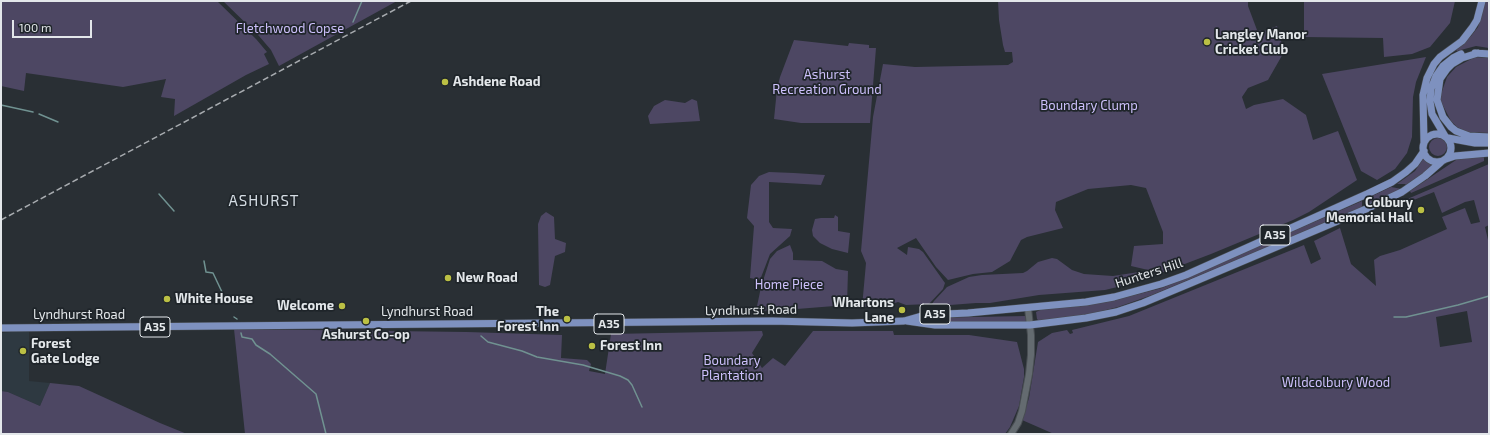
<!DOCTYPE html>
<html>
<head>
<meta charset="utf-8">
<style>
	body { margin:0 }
	#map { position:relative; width:1490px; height:435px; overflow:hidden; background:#292f34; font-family:"Exo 2",sans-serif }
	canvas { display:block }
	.frame { position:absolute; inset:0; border:2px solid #e3e7ea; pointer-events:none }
	.scale { position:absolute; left:12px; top:20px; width:80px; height:18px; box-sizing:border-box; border:2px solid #e3e7ea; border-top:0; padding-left:5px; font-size:12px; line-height:14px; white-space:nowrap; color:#e3e7ea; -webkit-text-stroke:3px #1f252a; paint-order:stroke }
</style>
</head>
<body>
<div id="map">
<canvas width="1490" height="435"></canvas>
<div class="frame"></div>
<div class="scale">100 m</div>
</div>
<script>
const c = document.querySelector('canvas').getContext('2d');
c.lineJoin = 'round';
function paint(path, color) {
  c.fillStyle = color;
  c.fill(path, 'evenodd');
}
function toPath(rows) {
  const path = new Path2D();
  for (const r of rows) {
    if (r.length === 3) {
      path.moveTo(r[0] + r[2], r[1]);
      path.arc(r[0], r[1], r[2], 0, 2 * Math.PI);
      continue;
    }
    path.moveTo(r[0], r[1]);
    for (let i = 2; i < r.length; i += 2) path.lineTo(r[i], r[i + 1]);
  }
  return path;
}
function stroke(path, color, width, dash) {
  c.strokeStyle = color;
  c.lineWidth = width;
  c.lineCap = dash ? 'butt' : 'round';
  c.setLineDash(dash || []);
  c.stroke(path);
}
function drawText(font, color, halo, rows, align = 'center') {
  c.font = font + ' "Exo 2",sans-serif';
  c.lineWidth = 3.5;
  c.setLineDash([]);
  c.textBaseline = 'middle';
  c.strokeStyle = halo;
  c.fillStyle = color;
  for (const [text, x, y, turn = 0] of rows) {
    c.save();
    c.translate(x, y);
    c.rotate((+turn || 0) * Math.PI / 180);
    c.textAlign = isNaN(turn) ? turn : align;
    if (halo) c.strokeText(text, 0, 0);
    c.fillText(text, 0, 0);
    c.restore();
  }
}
const built = toPath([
	[29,330,29,381,50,383,40,406,8,392,1,391,1,333]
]);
const green = toPath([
	[1,1,217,1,256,39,267,52,264,54,269,64,246,75,174,116,175,99,161,97,166,79,123,87,26,73,24,91,1,86],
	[223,1,397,1,279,66,271,50,259,36],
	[998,1,1248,1,1248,6,1257,30,1264,31,1277,26,1284,52,1268,80,1248,88,1242,97,1246,109,1254,105,1283,99,1306,115,1313,140,1338,131,1357,180,1309,212,1293,220,1211,254,1161,273,1131,266,1134,246,1163,244,1163,232,1146,188,1131,185,1088,189,1056,202,1055,210,1063,228,1027,237,1021,240,1010,261,992,272,973,274,948,280,936,267,916,238,897,248,907,255,908,247,919,249,923,252,945,283,943,289,929,304,906,305,898,302,886,306,862,307,866,263,861,251,873,117,883,64,915,67,1008,65,1013,62,1012,52,1005,52,1003,45,999,20],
	[1304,1,1455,1,1450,23,1430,47,1412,54,1384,57,1383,38,1304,37],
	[1485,1,1489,1,1489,48,1476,46,1457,51,1455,49,1471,36,1478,27],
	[794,40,848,46,849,43,869,45,869,48,876,48,870,123,801,123,774,119,777,89,780,77],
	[1426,57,1416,82,1413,97,1412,137,1407,153,1395,169,1377,180,1361,171,1322,74],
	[1475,57,1489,58,1489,133,1467,132,1457,127,1451,121,1441,102,1441,94,1447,77,1456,67],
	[692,99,697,101,700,121,650,124,648,116,654,106,665,100,685,103],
	[1438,147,9],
	[1484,157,1484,161,1411,193,1410,191,1456,160,1464,158],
	[1423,159,1433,166,1407,186,1405,184,1397,184,1415,171],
	[1489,164,1489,225,1485,227,1488,240,1489,240,1489,434,1054,434,1022,420,1029,398,1038,342,1052,333,1067,330,1070,334,1073,333,1072,330,1129,316,1304,245,1311,264,1321,259,1314,241,1340,228,1351,264,1376,286,1374,260,1380,256,1400,250,1447,229,1442,217,1465,208,1471,224,1480,222,1474,200,1465,202,1442,213,1434,192,1406,203,1405,200],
	[1467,311,1472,342,1440,347,1436,317],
	[769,172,794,173,825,175,821,185,769,182,769,222,773,228,792,229,790,236,770,254,760,280,750,278,754,226,747,218,751,185,759,176],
	[1391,187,1402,189,1367,205,1368,200,1370,197],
	[1362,201,1362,208,1152,295,1118,307,1079,317,1039,321,1037,319,1036,312,1040,310,1107,302,1162,288],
	[546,212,554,217,555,239,566,243,565,252,555,256,550,285,545,287,539,285,538,224,541,216],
	[835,215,838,217,838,231,850,233,848,253,832,249,820,243,813,236,812,230,815,219,821,218,834,218],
	[790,245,793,253,793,260,822,261,836,269,848,271,847,305,797,309,756,311,761,287,770,259,777,251],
	[1052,258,1057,259,1072,270,1084,274,1113,276,1139,272,1144,273,1150,279,1105,290,1039,295,990,303,976,303,937,306,932,304,934,301,947,287,969,277,982,275,1023,273,1027,271,1038,262],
	[1026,316,1026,321,1017,322,924,321,920,320,920,318],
	[234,329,467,332,562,335,561,358,587,360,591,364,589,371,605,374,611,334,762,331,763,335,752,353,762,368,773,358,785,366,813,331,893,331,894,335,969,335,1017,342,1024,369,1024,377,1019,406,1010,427,1005,434,245,434],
	[50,383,79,386,160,423,187,434,1,434,1,391,8,392,40,406]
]);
const stream = toPath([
	[353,22,362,1],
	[1,105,33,112],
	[39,114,58,122],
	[159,194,174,211],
	[204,261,206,272,213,273,222,292],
	[234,317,237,319],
	[1394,317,1406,317,1458,305,1489,296],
	[241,333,242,337,252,339,256,345,270,354,316,394,326,434],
	[481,336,488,342,522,351,537,357,583,365,620,376,628,380,632,385,642,407]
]);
const secondary = toPath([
	[1011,434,1018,423,1022,411,1029,374,1031,355,1031,335,1028,308]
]);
const primary = toPath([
	[1475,53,1489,54],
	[1478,53,1462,58,1452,64,1447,69,1440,79,1437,100,1443,117,1451,127,1456,131,1469,136,1489,137],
	[1437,148,14],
	[1445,136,1432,114,1430,101,1431,89,1436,76,1443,66,1453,58,1461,54],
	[1448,138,1475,143,1489,143],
	[1424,143,1423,95,1427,78,1434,64,1440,57,1462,41,1472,28,1477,20,1482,1],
	[1446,159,1455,156,1489,153],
	[907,321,935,325,1030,325,1086,318,1116,312,1143,303,1191,283,1366,209,1402,192,1425,176,1441,162],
	[1,328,772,321,852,323,904,321,925,315,968,313,1086,302,1114,297,1161,284,1186,275,1367,194,1392,182,1406,172,1415,164,1424,151]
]);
const rail = toPath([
	[1,220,411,1]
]);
const markers = [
	[1207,42,4,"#bbc044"],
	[445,82,4,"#bbc044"],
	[1421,210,4,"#bbc044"],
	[448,278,4,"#bbc044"],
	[167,299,4,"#bbc044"],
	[342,306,4,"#bbc044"],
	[902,310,4,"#bbc044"],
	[567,319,4,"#bbc044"],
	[366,321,4,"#bbc044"],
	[592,346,4,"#bbc044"],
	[23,351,4,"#bbc044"]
];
const shields = [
	[1275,235,30],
	[935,314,30],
	[609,324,30],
	[155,327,30]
];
const shieldNames = [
	["A35",1275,235],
	["A35",935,314],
	["A35",609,324],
	["A35",155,327]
];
const parkNames = [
	["Fletchwood Copse",290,29],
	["Ashurst",827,75],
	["Recreation Ground",827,90],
	["Boundary Clump",1089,106],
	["Home Piece",789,285],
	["Boundary",732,361],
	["Plantation",732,376],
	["Wildcolbury Wood",1336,383]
];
const poiNames = [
	["Langley Manor",1215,35],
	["Cricket Club",1215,50],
	["Ashdene Road",453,82],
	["Colbury",1413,203,"right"],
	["Memorial Hall",1413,218,"right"],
	["New Road",456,278],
	["White House",175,299],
	["Whartons",894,303,"right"],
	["Lane",894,318,"right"],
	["Welcome",334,306,"right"],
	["The",559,312,"right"],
	["Forest Inn",559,327,"right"],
	["Ashurst Co-op",366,335,"center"],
	["Forest",31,344],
	["Gate Lodge",31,359],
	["Forest Inn",600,346]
];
const streetNames = [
	["Hunters Hill",1149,273,-18],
	["Lyndhurst Road",751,310,-1],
	["Lyndhurst Road",427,312],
	["Lyndhurst Road",79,315]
];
const quarterNames = [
	["ASHURST",264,201]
];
paint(built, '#2e3941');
paint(green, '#4d4763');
stroke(stream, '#709291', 1.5);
stroke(secondary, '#484d52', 8);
stroke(primary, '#484d52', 8);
stroke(secondary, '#646b70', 6);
stroke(primary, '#7e91bf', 7);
stroke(rail, '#a7abaf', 1.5, [6, 3]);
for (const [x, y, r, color] of markers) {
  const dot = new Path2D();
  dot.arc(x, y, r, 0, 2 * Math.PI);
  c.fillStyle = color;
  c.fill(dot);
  stroke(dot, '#1f252a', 1.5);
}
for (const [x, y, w] of shields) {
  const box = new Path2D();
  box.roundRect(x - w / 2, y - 10, w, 20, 3);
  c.fillStyle = '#1f252a';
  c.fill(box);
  stroke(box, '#e3e7ea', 1);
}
drawText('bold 12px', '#e3e7ea', null, shieldNames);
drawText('13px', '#cdc0fb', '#1f252a', parkNames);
drawText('bold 13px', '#e3e7ea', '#1f252a', poiNames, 'left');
drawText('13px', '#e3e7ea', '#1f252a', streetNames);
c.letterSpacing = '1px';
drawText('15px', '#d4dce3', '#1f252a', quarterNames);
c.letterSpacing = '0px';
</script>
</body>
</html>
